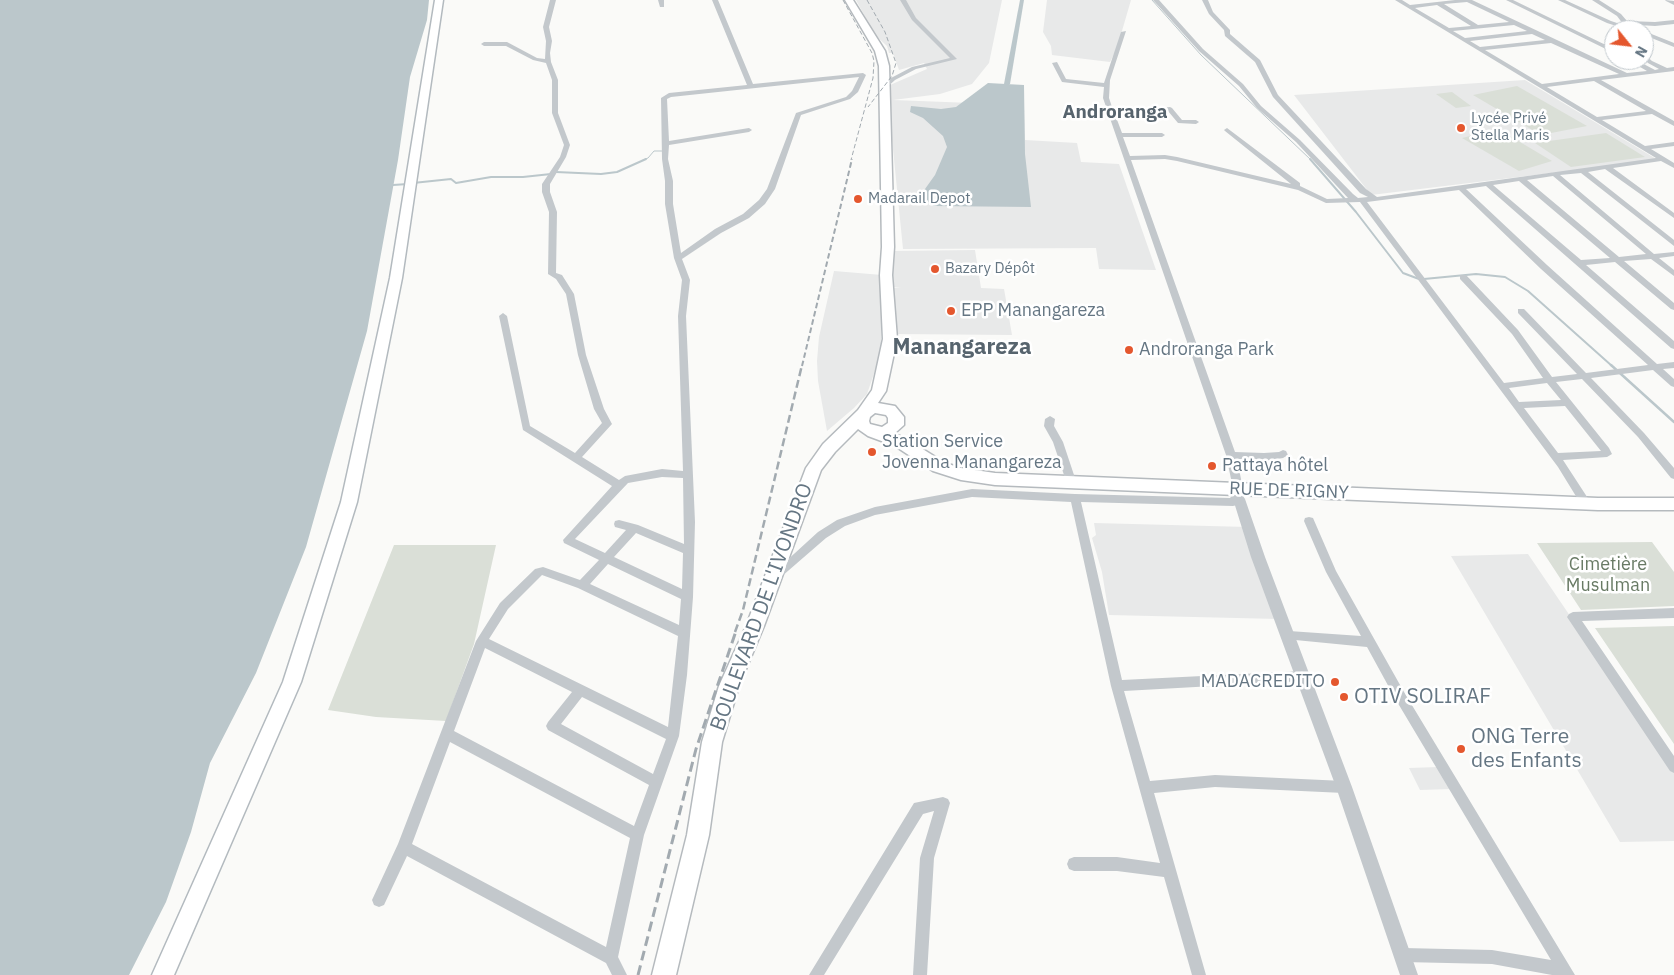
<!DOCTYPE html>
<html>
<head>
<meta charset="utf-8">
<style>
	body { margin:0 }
	#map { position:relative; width:1674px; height:975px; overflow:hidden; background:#fafaf8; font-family:"IBM Plex Sans",sans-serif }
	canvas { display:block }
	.north { position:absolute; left:1604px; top:20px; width:50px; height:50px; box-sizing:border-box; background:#fff; border:1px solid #c1c8cd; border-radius:50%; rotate:119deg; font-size:14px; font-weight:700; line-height:20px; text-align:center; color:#657683 }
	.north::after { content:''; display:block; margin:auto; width:18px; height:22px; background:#e4572e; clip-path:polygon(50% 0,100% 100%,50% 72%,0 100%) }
</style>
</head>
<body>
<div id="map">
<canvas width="1674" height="975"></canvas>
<div class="north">N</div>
</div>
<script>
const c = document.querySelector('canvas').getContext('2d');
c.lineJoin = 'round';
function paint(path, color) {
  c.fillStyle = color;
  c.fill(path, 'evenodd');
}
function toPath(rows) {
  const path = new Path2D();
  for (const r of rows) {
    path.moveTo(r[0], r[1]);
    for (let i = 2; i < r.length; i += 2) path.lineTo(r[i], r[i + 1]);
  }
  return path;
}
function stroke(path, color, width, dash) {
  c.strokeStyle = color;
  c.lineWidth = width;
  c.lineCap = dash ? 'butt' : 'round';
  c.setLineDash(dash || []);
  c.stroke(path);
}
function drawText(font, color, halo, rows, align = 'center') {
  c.font = font + ' "IBM Plex Sans",sans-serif';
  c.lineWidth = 5;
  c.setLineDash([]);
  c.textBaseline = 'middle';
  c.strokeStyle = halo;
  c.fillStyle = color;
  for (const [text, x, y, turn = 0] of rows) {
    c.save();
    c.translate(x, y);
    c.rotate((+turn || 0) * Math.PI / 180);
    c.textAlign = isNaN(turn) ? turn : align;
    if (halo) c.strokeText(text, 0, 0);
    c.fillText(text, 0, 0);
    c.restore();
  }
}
const built = toPath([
	[856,0,1002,0,989,63,972,84,940,94,893,100,1024,105,1025,140,1077,143,1081,162,1119,164,1156,270,1099,269,1096,248,903,249,887,89,890,85,927,69,924,63,899,70,893,53,889,53,887,46,875,35],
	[1047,0,1131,0,1117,48,1110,62,1052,55,1051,46,1043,32],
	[1525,80,1658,160,1371,195,1294,95],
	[975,250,981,288,1004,289,1012,335,896,334,893,288,901,288,892,287,891,251],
	[834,271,882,275,881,353,867,394,854,408,827,431,818,381,817,361,819,337],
	[1094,523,1248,527,1279,619,1109,615,1102,572,1092,538,1096,535],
	[1528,554,1674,769,1674,841,1620,842,1451,556],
	[1438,767,1451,789,1420,790,1409,768]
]);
const green = toPath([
	[1517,86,1587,126,1541,135,1473,95],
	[1452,92,1471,106,1456,108,1436,94],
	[1498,129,1552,161,1519,171,1462,138],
	[1606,133,1645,157,1571,167,1535,143],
	[1652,542,1674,572,1674,606,1581,610,1537,543],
	[394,545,496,545,474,644,446,721,376,717,328,710],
	[1674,626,1674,744,1595,628]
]);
const water = toPath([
	[0,0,429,0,427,20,410,77,398,160,367,331,306,547,256,673,210,763,191,832,166,902,129,975,0,975],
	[988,83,1024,85,1025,154,1031,207,934,206,920,196,935,175,947,147,943,136,923,118,910,112,911,106,941,109,956,107]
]);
const streamFar2 = toPath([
	[1152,0,1201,55,1311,160],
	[643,160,648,158,654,151,662,151]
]);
const streamFar1 = toPath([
	[1310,159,1356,212,1403,273,1419,279],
	[556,172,601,174,617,172,646,159],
	[413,183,451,179,456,183,491,177,523,177,551,174],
	[393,185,408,184],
	[1424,279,1476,274,1505,277,1528,291,1612,366]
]);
const stream = toPath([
	[1611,365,1674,422]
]);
const canal = toPath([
	[1020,0,1024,0,1010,84,1007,86,1004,84,1020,0]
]);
const minor = toPath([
	[550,0,556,0,549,27,552,41,550,53,551,62,558,80,558,113,570,145,566,157,550,184,550,192,557,212,556,273,562,275,574,294,586,355,604,409,612,424,582,457,619,480,625,476,662,469,683,471,678,316,682,280,674,258,665,204,665,181,662,159,661,98,669,93,747,85,712,0,718,0,753,84,863,73,866,75,858,92,850,99,801,115,775,189,765,204,749,218,721,233,682,259,690,280,686,316,695,522,693,597,687,675,679,736,644,835,618,957,627,975,612,975,606,963,407,856,384,905,379,907,374,905,372,900,398,844,476,641,500,603,535,569,543,567,580,580,599,560,564,543,563,540,612,486,523,430,499,316,503,313,507,316,530,426,575,453,602,423,594,409,578,355,566,294,556,279,548,274,549,212,542,192,542,184,560,157,564,145,552,113,552,80,546,63,533,60,506,46,484,46,481,44,484,42,507,42,537,58,545,59,546,41,543,27,550,0],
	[859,77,852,91,846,97,796,113,767,189,759,200,743,214,715,229,681,253,673,204,673,181,668,159,669,145,749,132,752,130,749,128,669,141,667,99,671,97,859,77],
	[662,477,683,478,684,544,638,525,619,520,615,521,614,524,615,527,626,530,605,553,575,539,628,483,662,477],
	[636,533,683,553,682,589,614,557,636,533],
	[608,564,681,599,679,625,590,584,608,564],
	[542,575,578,588,678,636,668,727,489,639,508,609,542,575],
	[485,648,572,692,548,722,546,726,548,730,649,785,634,826,454,731,485,648],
	[582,697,666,739,653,774,561,724,582,697],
	[450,742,630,838,606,947,412,844,450,742],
	[658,0,664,0,664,7,660,7,658,0],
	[900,0,906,0,916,18,957,59,916,69,895,80,883,91,880,89,891,78,912,67,950,58,912,20,900,0],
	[1153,0,1159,0,1203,49,1243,84,1261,106,1300,140,1353,194,1358,198,1368,197,1360,193,1273,97,1255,62,1225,36,1224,30,1209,14,1202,0,1208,0,1213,12,1230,30,1230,34,1260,60,1278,95,1366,189,1377,197,1656,158,1395,0,1402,0,1410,5,1455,0,1472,0,1627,73,1647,71,1628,60,1636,60,1655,70,1659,69,1648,63,1644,59,1644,54,1652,61,1667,68,1674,67,1674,71,1601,80,1674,121,1674,126,1652,114,1602,120,1645,146,1674,142,1674,146,1651,149,1674,163,1674,168,1661,161,1613,168,1674,213,1674,218,1605,169,1588,172,1674,240,1674,246,1581,173,1560,175,1654,254,1674,252,1674,256,1659,258,1674,270,1674,276,1651,259,1624,261,1674,303,1674,310,1671,309,1615,262,1586,265,1674,341,1674,349,1671,348,1486,186,1466,189,1547,265,1657,364,1674,362,1674,368,1663,369,1674,379,1674,387,1671,386,1653,370,1591,378,1644,433,1674,468,1674,479,1671,478,1638,437,1582,379,1556,382,1609,448,1612,454,1607,457,1563,460,1591,503,1590,506,1586,507,1582,506,1558,467,1360,202,1326,203,1298,190,1177,161,1165,159,1131,160,1235,452,1264,453,1279,452,1283,450,1286,451,1288,455,1283,458,1264,461,1237,459,1244,494,1237,505,1233,506,1081,502,1122,680,1303,671,1307,672,1309,676,1307,680,1303,681,1124,691,1150,781,1215,775,1344,781,1349,783,1350,787,1349,791,1344,793,1215,787,1154,793,1206,975,1192,975,1164,877,1117,871,1074,871,1069,869,1067,864,1069,859,1074,857,1117,857,1160,863,1111,686,1071,502,972,497,875,515,845,526,826,538,781,577,777,578,773,577,772,574,818,532,837,520,875,507,972,489,1075,494,1230,498,1234,493,1226,455,1103,98,1104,87,1062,82,1052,63,1057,62,1066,79,1104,83,1121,32,1126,31,1110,80,1109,98,1114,113,1170,107,1172,108,1182,120,1196,120,1199,122,1196,124,1178,123,1168,111,1116,117,1122,133,1162,133,1165,135,1162,137,1123,137,1130,156,1165,155,1177,157,1291,184,1225,131,1224,130,1227,128,1300,183,1300,186,1327,199,1348,198,1296,142,1257,108,1239,86,1199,51,1153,0],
	[1467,2,1509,22,1478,25,1444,4,1467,2],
	[1437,5,1471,26,1449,28,1415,8,1437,5],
	[1514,25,1527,31,1465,38,1453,31,1514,25],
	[1532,34,1545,40,1480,47,1470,41,1532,34],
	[1551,43,1619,74,1542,84,1485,50,1551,43],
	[1594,81,1646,111,1597,117,1547,87,1594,81],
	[1553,176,1646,254,1619,257,1527,180,1553,176],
	[1519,181,1610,258,1581,260,1493,185,1519,181],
	[1459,190,1541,269,1648,365,1586,373,1524,309,1518,309,1518,313,1577,374,1552,377,1518,330,1466,275,1460,275,1460,279,1512,334,1543,378,1504,383,1367,202,1459,190],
	[1547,383,1561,400,1519,402,1509,388,1547,383],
	[1565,406,1601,451,1558,453,1524,408,1565,406],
	[1506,0,1513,0,1614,49,1614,53,1506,0],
	[1558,0,1565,0,1611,21,1638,30,1629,30,1607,23,1558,0],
	[1592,0,1599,0,1621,14,1627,21,1655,22,1674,20,1674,24,1655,26,1623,24,1617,16,1592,0],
	[1665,0,1674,1,1674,5,1666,1,1665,0],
	[1644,31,1674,43,1674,47,1644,35,1644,31],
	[1050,416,1055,419,1054,426,1063,442,1077,484,1076,487,1068,487,1053,442,1044,426,1045,419,1050,416],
	[1309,517,1313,518,1336,571,1404,692,1575,975,1552,975,1492,964,1403,962,1398,960,1396,955,1398,950,1403,948,1492,950,1551,960,1396,700,1367,647,1285,639,1283,636,1285,633,1289,631,1361,636,1326,572,1304,521,1305,518,1309,517],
	[1674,608,1674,618,1582,621,1674,756,1674,773,1670,771,1567,617,1569,614,1573,612,1674,608],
	[943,797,948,799,950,803,934,858,927,975,913,975,920,858,934,811,923,814,824,975,809,975,914,803,943,797]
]);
const tertiary = toPath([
	[1239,494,1243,496,1245,499,1265,557,1352,787,1418,975,1400,975,1336,787,1251,557,1233,499,1235,496,1239,494]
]);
const secondary = toPath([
	[435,0,443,0,402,278,357,502,301,682,174,975,152,975,283,682,341,502,390,278,435,0]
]);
const primary = toPath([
	[845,0,853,0,885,51,889,66,894,247,892,275,897,339,886,391,878,403,895,406,904,417,904,425,894,434,905,438,945,463,961,468,995,473,1598,498,1674,498,1674,510,1598,510,995,485,961,480,933,471,895,446,868,436,858,429,835,452,821,470,764,626,739,686,722,742,709,835,676,975,652,975,687,835,702,742,719,686,746,626,806,468,823,444,858,410,872,390,883,339,880,275,882,247,879,66,875,51,845,0],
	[875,413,886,415,888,418,888,423,882,427,870,424,869,421,870,417,875,413]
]);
const railFar3 = toPath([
	[843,0,872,53,874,61,873,78,851,160],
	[867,0,885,32,896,63,892,76,868,107]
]);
const railFar2 = toPath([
	[802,366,852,159]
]);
const railFar1 = toPath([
	[735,632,743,610,802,365]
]);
const rail = toPath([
	[638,975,696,749,736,631]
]);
const markers = [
	[1461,128,5,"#e4572e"],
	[858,199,5,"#e4572e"],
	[935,269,5,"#e4572e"],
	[951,311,5,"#e4572e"],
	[1129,350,5,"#e4572e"],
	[872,452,5,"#e4572e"],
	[1212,466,5,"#e4572e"],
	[1335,682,5,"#e4572e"],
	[1344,697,5,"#e4572e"],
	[1461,749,5,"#e4572e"]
];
const farPoinames = [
	["Lycée Privé",1471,119],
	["Stella Maris",1471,136],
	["Madarail Depot",868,199],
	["Bazary Dépôt",945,269]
];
const poiNames = [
	["EPP Manangareza",961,311],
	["Androranga Park",1139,350],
	["Station Service",882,442],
	["Jovenna Manangareza",882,463],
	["Pattaya hôtel",1222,466],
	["MADACREDITO",1325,682,"right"]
];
const streetNames = [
	["RUE DE RIGNY",1289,491,2]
];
const parkNames = [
	["Cimetière",1608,565],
	["Musulman",1608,586]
];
const farDistrictnames = [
	["Androranga",1115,113]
];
const nearStreetnames = [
	["BOULEVARD DE L'IVONDRO",762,607,-70]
];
const nearPoinames = [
	["OTIV SOLIRAF",1354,697],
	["ONG Terre",1471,737],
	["des Enfants",1471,761]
];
const districtNames = [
	["Manangareza",962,348]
];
paint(built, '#e8e9e9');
paint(green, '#dadfd7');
paint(water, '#bbc7cb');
stroke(streamFar2, '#bbc7cb', 1);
stroke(streamFar1, '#bbc7cb', 2);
stroke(stream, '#bbc7cb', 2.5);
paint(canal, '#bbc7cb');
stroke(secondary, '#b3babf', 3);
stroke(primary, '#b5babe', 3);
paint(minor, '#c3c8cc');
paint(tertiary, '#c3c8cc');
paint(secondary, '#fff');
paint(primary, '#fff');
stroke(railFar3, '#a2aab0', 1, [4.5, 2.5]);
stroke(railFar2, '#a2aab0', 2, [5.5, 3]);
stroke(railFar1, '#a2aab0', 2.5, [8, 4]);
stroke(rail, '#a2aab0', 3, [10, 5]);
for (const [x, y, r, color] of markers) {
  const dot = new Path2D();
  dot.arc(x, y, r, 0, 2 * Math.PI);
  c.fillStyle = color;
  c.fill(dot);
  stroke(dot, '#fff', 2);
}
drawText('15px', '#657683', '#fff', farPoinames, 'left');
drawText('18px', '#657683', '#fff', poiNames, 'left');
drawText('18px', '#657683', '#fff', streetNames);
drawText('18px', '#687a64', '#fff', parkNames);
drawText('bold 19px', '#57646e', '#fff', farDistrictnames);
drawText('21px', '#657683', '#fff', nearStreetnames);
drawText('21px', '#657683', '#fff', nearPoinames, 'left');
drawText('bold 22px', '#57646e', '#fff', districtNames);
</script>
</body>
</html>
